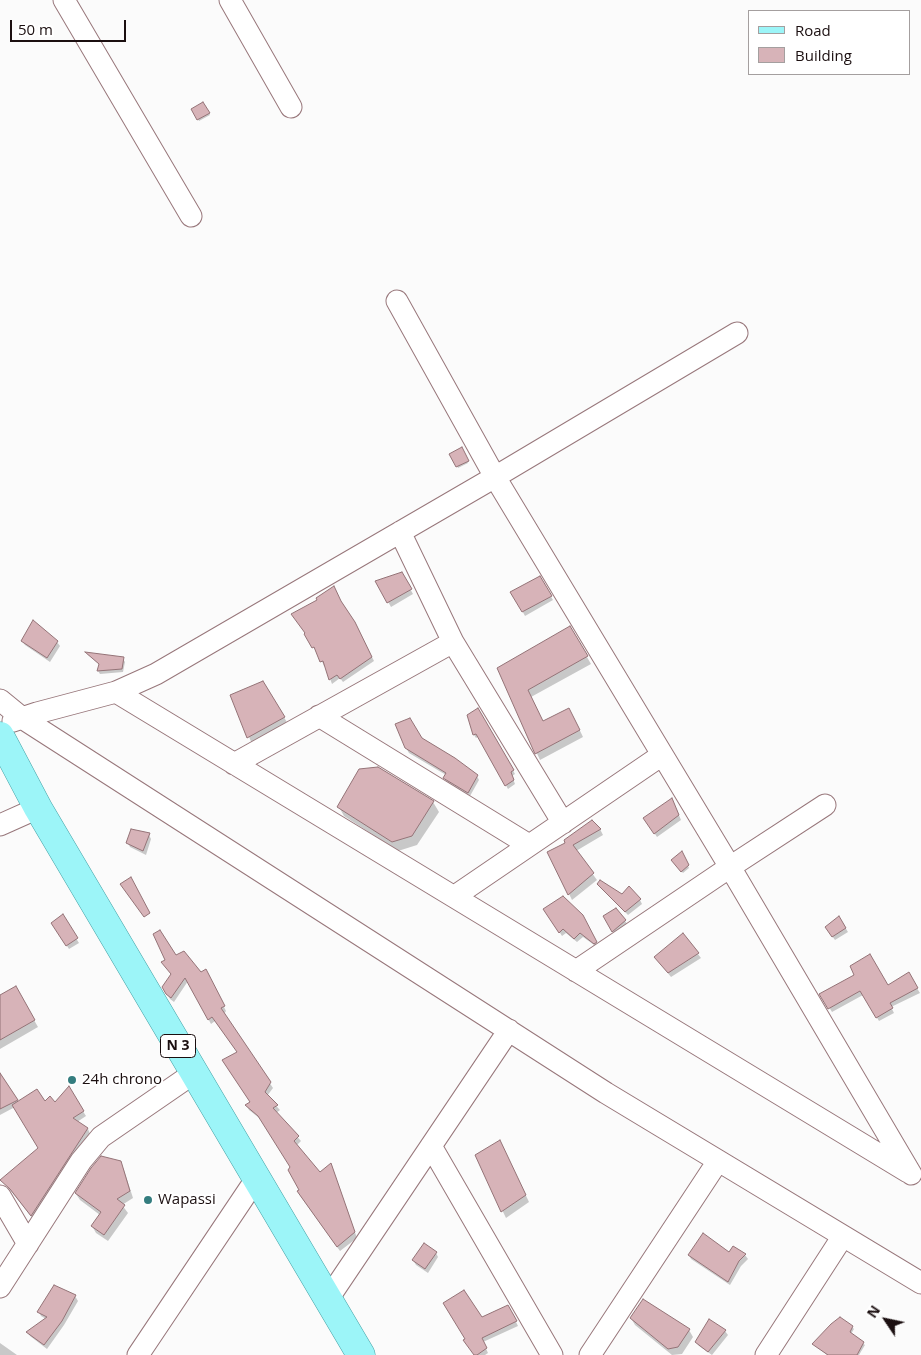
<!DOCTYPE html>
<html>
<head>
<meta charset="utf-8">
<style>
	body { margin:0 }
	#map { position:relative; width:921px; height:1355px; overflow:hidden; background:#fbfbfb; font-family:"Open Sans",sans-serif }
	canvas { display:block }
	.legend { position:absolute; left:748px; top:10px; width:162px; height:65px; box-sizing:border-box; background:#fff; border:1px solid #a49f9f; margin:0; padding:6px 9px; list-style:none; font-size:15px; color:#1b0f10 }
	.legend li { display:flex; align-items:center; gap:10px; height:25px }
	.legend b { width:25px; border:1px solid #a49f9f }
	.north { position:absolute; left:861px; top:1295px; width:50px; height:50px; -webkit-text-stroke:4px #fff; paint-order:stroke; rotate:304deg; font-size:14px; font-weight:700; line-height:20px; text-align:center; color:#1b0f10 }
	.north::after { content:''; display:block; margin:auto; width:18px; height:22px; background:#1b0f10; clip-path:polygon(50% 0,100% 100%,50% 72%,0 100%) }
	.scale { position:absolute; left:10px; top:20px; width:116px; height:22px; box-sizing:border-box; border:2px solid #1b0f10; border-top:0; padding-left:6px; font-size:15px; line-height:18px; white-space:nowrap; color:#1b0f10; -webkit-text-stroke:4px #fff; paint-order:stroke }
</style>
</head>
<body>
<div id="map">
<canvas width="921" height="1355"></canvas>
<ul class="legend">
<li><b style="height:6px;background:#9cf5f8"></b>Road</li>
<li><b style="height:14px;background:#d7b3b8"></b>Building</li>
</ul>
<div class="north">N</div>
<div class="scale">50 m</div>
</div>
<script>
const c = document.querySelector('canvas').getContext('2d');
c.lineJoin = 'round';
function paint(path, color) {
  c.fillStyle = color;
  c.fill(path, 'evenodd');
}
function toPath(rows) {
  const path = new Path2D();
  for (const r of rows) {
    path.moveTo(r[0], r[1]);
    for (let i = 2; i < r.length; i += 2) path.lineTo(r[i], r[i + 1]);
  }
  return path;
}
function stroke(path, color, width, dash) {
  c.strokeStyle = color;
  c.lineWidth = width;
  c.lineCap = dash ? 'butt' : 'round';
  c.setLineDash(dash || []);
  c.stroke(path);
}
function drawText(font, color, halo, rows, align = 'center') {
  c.font = font + ' "Open Sans",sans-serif';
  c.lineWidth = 4;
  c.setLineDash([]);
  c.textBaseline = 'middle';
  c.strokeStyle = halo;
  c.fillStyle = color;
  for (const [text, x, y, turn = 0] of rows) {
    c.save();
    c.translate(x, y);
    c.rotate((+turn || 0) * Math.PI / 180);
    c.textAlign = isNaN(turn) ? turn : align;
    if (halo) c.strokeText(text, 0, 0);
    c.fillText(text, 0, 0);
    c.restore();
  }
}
const shadow = toPath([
	[203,104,210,115,199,121,193,109],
	[462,448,468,463,458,468,451,455],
	[401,573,413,594,391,607,377,582],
	[539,577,553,600,525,616,512,592],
	[342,605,357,627,374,661,343,682,340,678,332,684,325,665,324,666,317,650,316,651,305,634],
	[33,622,57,642,60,646,50,662,25,645,22,641],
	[570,628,591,664,531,697,543,722,573,716,583,737,540,760,498,669],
	[87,654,123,659,125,662,123,672,100,674,98,671,100,665],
	[263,682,288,724,252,744,232,696],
	[468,716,495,738,515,774,512,776,515,784,508,789,479,736,476,738,474,735],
	[422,739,477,776,479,780,470,796,447,782,445,778,446,775,409,753,406,748],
	[377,768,433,802,439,812,417,845,398,851,344,816,339,807],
	[674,803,681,820,657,837,647,822],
	[600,829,603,835,576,851,597,880,572,900,549,853],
	[149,835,151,839,146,855,130,847,128,843],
	[682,853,689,868,683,873,673,862],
	[598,884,622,895,640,900,642,904,628,915],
	[545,909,582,916,598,947,597,947,583,937,577,942,566,933,562,936],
	[62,916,79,943,69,949,52,923],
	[605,916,625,921,628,925,615,935],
	[839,917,848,932,835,940,829,932],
	[683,935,701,958,671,977,658,961],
	[175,956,201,973,206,971,226,1011,224,1014,273,1088,267,1096,280,1110,276,1113,301,1141,296,1146,320,1174,331,1165,333,1169,357,1238,340,1251,301,1197,298,1192,301,1190,291,1167,263,1121,249,1110,247,1106,251,1102,238,1053,215,1021,211,1024,188,981,174,1002,170,999,163,987,172,975],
	[908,974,920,993,891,1007,894,1013,879,1021,863,995,832,1012,821,994,888,987],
	[15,987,38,1027,0,1049,0,996],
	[0,1076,18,1102,55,1104,69,1089,86,1116,77,1122,88,1129,90,1134,34,1220,2,1180,39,1148,15,1107,0,1115],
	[503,1148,529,1202,506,1218,476,1156],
	[120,1162,124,1170,133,1198,122,1205,128,1213,108,1241,96,1233,92,1226,100,1215,80,1200,76,1194],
	[734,1247,745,1255,748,1259,741,1266,730,1285,691,1259,689,1255,729,1254],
	[436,1253,438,1257,428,1273,416,1265,413,1260],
	[54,1287,75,1296,78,1301,64,1325,47,1349,30,1336,27,1332,46,1319,41,1316,39,1312],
	[510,1310,518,1326,483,1342,488,1353,485,1355,474,1355,482,1319],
	[631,1318,689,1330,693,1337,682,1354,672,1355,635,1325],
	[852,1327,854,1329,851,1334,865,1345,859,1355,827,1355,814,1344],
	[725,1331,728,1335,712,1355,699,1346,696,1342],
	[0,1343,17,1355,0,1355]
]);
const building = toPath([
	[203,102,210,113,197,120,191,109,203,102],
	[462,447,469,461,456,467,449,454,462,447],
	[402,572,412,589,387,603,375,581,402,572],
	[540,576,552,596,522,612,510,592,540,576],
	[334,586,341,601,355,622,372,657,340,679,337,675,329,680,323,661,320,662,314,647,312,648,304,634,305,633,291,614,317,600,316,598,334,586],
	[33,620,58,641,47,658,21,641,33,620],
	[570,626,588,656,528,690,543,721,569,708,580,730,535,754,497,668,570,626],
	[85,652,124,657,122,669,97,671,99,664,85,652],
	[263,681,285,717,247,738,230,695,263,681],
	[478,708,514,770,511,772,514,780,505,786,476,734,473,735,467,715,478,708],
	[410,718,422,738,455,758,478,775,468,793,443,778,446,773,405,748,395,724,410,718],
	[378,767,434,801,412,836,392,842,337,807,359,769,378,767],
	[672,798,679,815,654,834,643,818,672,798],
	[592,820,601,829,573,845,594,873,568,895,547,852,565,843,564,840,592,820],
	[131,829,150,833,143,851,126,843,131,829],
	[682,851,689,865,681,872,671,860,682,851],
	[131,877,150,913,144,917,120,884,131,877],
	[600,880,622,894,629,886,641,899,625,912,597,884,600,880],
	[563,896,583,915,597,942,594,944,580,933,574,939,563,929,559,933,543,909,563,896],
	[616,908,626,920,612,932,603,916,616,908],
	[63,914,78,938,66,946,51,923,63,914],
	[839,916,846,928,832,937,825,927,839,916],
	[160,930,176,955,184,951,201,972,206,969,225,1006,221,1008,271,1082,265,1092,278,1105,273,1108,299,1136,294,1141,320,1172,331,1163,355,1232,337,1247,297,1191,299,1190,288,1170,290,1167,258,1116,245,1105,250,1102,222,1060,237,1052,212,1017,208,1020,185,978,171,998,166,994,162,987,171,974,161,962,165,960,153,934,160,930],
	[683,933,699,953,668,973,654,957,683,933],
	[870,954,888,985,909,972,918,988,890,1003,893,1008,876,1018,860,991,828,1009,819,994,854,975,850,966,870,954],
	[16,986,35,1020,0,1040,0,995,16,986],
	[0,1073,18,1100,0,1109,0,1073],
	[69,1086,84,1111,73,1118,88,1128,31,1216,10,1189,0,1180,38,1148,12,1105,37,1089,45,1101,50,1096,55,1102,69,1086],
	[500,1140,526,1195,501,1212,475,1155,500,1140],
	[101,1156,121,1161,130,1191,117,1199,125,1205,104,1235,91,1226,101,1212,75,1193,91,1168,101,1156],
	[703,1233,729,1252,733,1246,746,1254,739,1261,728,1282,688,1255,703,1233],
	[424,1243,437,1252,425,1269,412,1260,424,1243],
	[54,1285,76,1295,62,1321,44,1345,26,1332,47,1317,37,1312,54,1285],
	[464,1290,482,1317,508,1305,517,1321,482,1338,487,1348,477,1355,474,1355,463,1340,465,1339,443,1303,464,1290],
	[643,1299,690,1329,678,1347,668,1349,630,1318,643,1299],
	[840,1317,853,1326,850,1332,864,1342,857,1355,828,1355,812,1344,831,1324,840,1317],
	[709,1319,726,1330,708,1352,695,1342,709,1319]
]);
const minor = toPath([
	[64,0,191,216],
	[230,0,291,107],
	[397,301,495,477,730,867,911,1174],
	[400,532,453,642,563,823],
	[116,692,908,1172],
	[0,700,22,718,606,1093,921,1283],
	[319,716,529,845],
	[13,721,37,713,116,692,156,674,495,477,737,333],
	[234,764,453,642],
	[0,825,38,808],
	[455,896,662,755],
	[576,971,730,867,825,805],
	[431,1146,552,1355],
	[0,1196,28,1244],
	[0,1287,81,1161,101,1137,194,1073],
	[328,1299,509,1030],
	[138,1355,256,1179],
	[590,1355,718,1161],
	[766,1355,843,1236]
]);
const major = toPath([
	[0,736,38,808,361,1355]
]);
const markers = [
	[72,1080,5,"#347d7f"],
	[148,1200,5,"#347d7f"]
];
const shields = [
	[178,1046,35]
];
const shieldNames = [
	["N 3",178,1046]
];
const poiNames = [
	["24h chrono",82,1080],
	["Wapassi",158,1200]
];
paint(shadow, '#0003');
paint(building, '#d7b3b8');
stroke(building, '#947377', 1);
stroke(minor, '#98777b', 23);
stroke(major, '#44a0a4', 29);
stroke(minor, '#fff', 21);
stroke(major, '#9cf5f8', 28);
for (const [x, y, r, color] of markers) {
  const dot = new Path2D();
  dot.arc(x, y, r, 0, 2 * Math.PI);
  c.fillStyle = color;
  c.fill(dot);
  stroke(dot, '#fff', 2);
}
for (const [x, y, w] of shields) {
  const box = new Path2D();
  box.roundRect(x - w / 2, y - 11.5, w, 23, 4);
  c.fillStyle = '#fff';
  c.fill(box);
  stroke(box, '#1b0f10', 1);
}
drawText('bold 14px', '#1b0f10', null, shieldNames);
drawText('15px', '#1b0f10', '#fff', poiNames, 'left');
</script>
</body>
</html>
